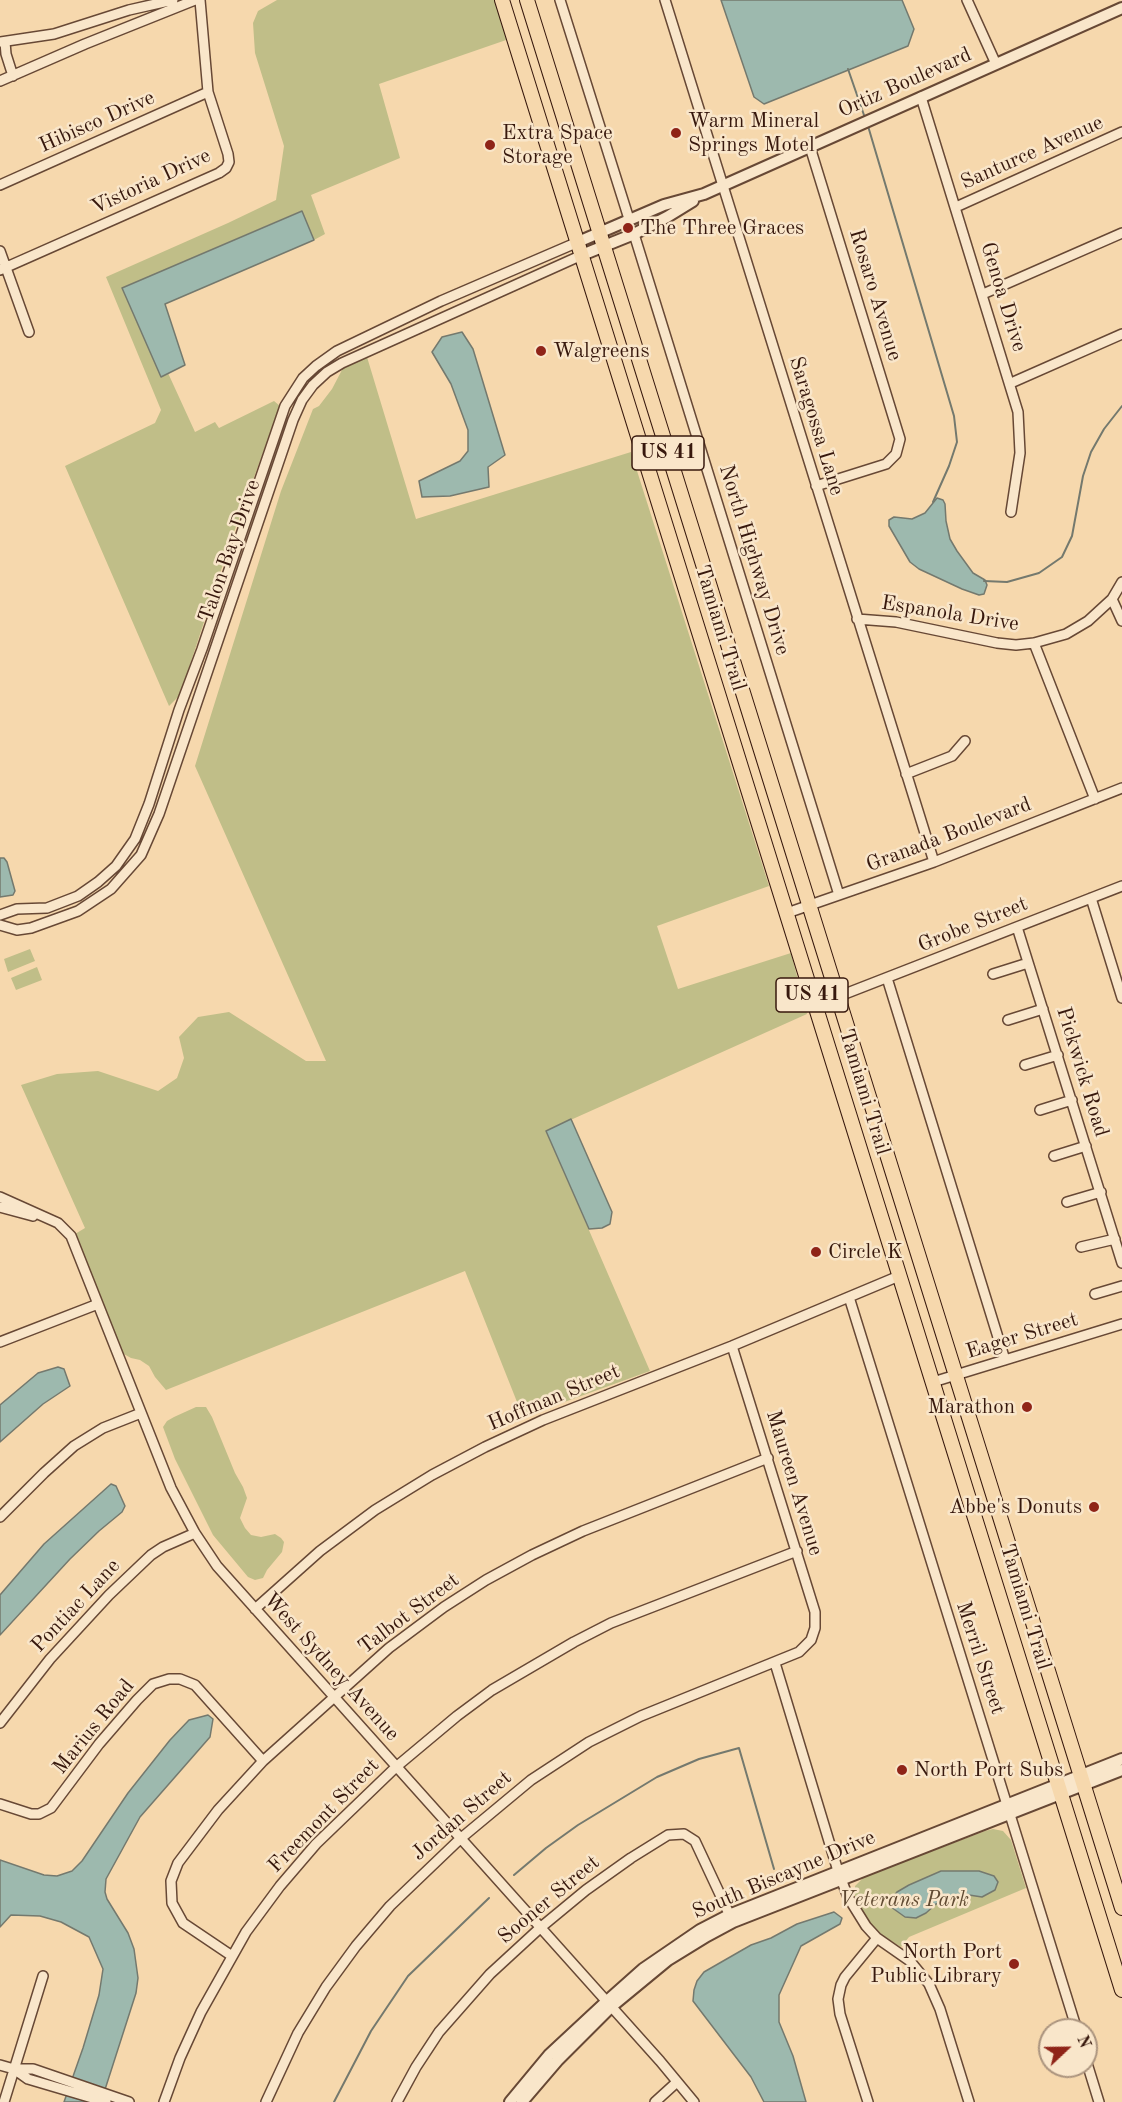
<!DOCTYPE html>
<html>
<head>
<meta charset="utf-8">
<style>
	body { margin:0 }
	#map { position:relative; width:1122px; height:2102px; overflow:hidden; background:#f6d8ad; font-family:"Old Standard TT",serif }
	canvas { display:block }
	.north { position:absolute; left:1038px; top:2018px; width:60px; height:60px; box-sizing:border-box; background:#f9e6ca; border:2px solid #ab947e; border-radius:50%; rotate:68deg; font-size:16px; font-weight:700; line-height:24px; text-align:center; color:#37180d }
	.north::after { content:''; display:block; margin:auto; width:21px; height:27px; background:#8f2418; clip-path:polygon(50% 0,100% 100%,50% 72%,0 100%) }
</style>
</head>
<body>
<div id="map">
<canvas width="1122" height="2102"></canvas>
<div class="north">N</div>
</div>
<script>
const c = document.querySelector('canvas').getContext('2d');
c.lineJoin = 'round';
function paint(path, color) {
  c.fillStyle = color;
  c.fill(path, 'evenodd');
}
function toPath(rows) {
  const path = new Path2D();
  for (const r of rows) {
    path.moveTo(r[0], r[1]);
    for (let i = 2; i < r.length; i += 2) path.lineTo(r[i], r[i + 1]);
  }
  return path;
}
function stroke(path, color, width, dash) {
  c.strokeStyle = color;
  c.lineWidth = width;
  c.lineCap = dash ? 'butt' : 'round';
  c.setLineDash(dash || []);
  c.stroke(path);
}
function drawText(font, color, halo, rows, align = 'center') {
  c.font = font + ' "Old Standard TT",serif';
  c.lineWidth = 5;
  c.setLineDash([]);
  c.textBaseline = 'middle';
  c.strokeStyle = halo;
  c.fillStyle = color;
  for (const [text, x, y, turn = 0] of rows) {
    c.save();
    c.translate(x, y);
    c.rotate((+turn || 0) * Math.PI / 180);
    c.textAlign = isNaN(turn) ? turn : align;
    if (halo) c.strokeText(text, 0, 0);
    c.fillText(text, 0, 0);
    c.restore();
  }
}
const green = toPath([
	[277,0,497,0,509,39,379,84,400,158,311,195,325,234,314,240,301,211,122,288,162,376,168,373,195,432,215,422,219,428,274,401,280,406,230,543,180,695,169,706,65,466,155,423,161,410,106,277,228,223,276,200,284,146,255,53,253,23,258,11],
	[367,357,416,519,631,452,769,886,657,926,678,989,791,953,807,1014,546,1131,650,1371,523,1417,465,1271,166,1390,155,1377,149,1366,140,1360,131,1358,122,1353,75,1234,85,1228,21,1085,57,1074,98,1071,158,1091,177,1078,184,1058,179,1037,198,1017,229,1012,306,1061,326,1061,195,766,281,491,313,409,319,406,332,389,343,368],
	[30,949,35,961,8,972,4,959],
	[37,967,42,980,16,990,11,978],
	[196,1407,206,1407,212,1417,235,1473,243,1487,247,1498,240,1518,245,1528,251,1535,261,1537,275,1534,281,1538,284,1542,282,1552,267,1570,263,1578,255,1580,248,1577,213,1535,175,1459,163,1427,167,1421,174,1417],
	[993,1829,1003,1831,1011,1840,1026,1888,909,1937,901,1947,883,1936,871,1925,855,1900,855,1886,864,1877,985,1831]
]);
const water = toPath([
	[721,0,902,0,914,29,908,46,764,104,754,97,721,0],
	[302,211,314,240,165,304,185,365,161,377,122,288,302,211],
	[462,332,473,349,505,455,488,467,489,487,450,496,422,497,419,481,460,461,468,451,468,430,451,384,432,352,442,337,462,332],
	[937,498,943,500,945,504,946,521,950,539,957,551,973,573,985,580,987,585,984,594,979,595,962,589,919,569,910,562,889,526,889,520,894,517,912,519,925,513,937,498],
	[0,858,4,858,7,862,15,891,13,895,0,897,0,858],
	[571,1119,612,1212,610,1224,602,1228,589,1229,546,1131,571,1119],
	[58,1367,64,1369,70,1386,43,1404,0,1442,0,1405,38,1373,58,1367],
	[111,1484,116,1486,125,1506,122,1512,99,1531,70,1559,0,1635,0,1595,44,1544,111,1484],
	[208,1715,213,1719,210,1737,140,1817,106,1879,105,1892,107,1899,128,1933,134,1949,138,1978,136,1993,101,2102,64,2102,83,2048,99,1995,103,1969,89,1937,61,1922,40,1916,11,1915,0,1927,0,1860,44,1875,57,1876,72,1871,82,1861,128,1793,170,1740,189,1720,208,1715],
	[941,1871,979,1871,994,1876,998,1882,995,1890,982,1897,969,1895,953,1897,936,1904,926,1913,916,1918,905,1917,891,1907,891,1900,897,1892,909,1885,941,1871],
	[834,1912,842,1918,840,1924,801,1946,779,1995,779,2022,793,2056,806,2102,764,2102,751,2077,693,2001,694,1990,697,1981,704,1972,751,1945,771,1938,797,1924,834,1912]
]);
const stream = toPath([
	[848,69,865,118],
	[868,126,954,416,957,442,949,466,933,502],
	[984,581,1007,582,1039,573,1062,557,1072,536,1083,476,1091,452,1104,429,1122,406],
	[514,1875,546,1848,578,1825,657,1777,699,1759,739,1748,774,1869],
	[334,2102,371,2031,408,1976,489,1898]
]);
const minor = toPath([
	[560,0,629,219],
	[665,0,934,862],
	[967,0,996,64],
	[0,42,54,34,129,10,173,0],
	[5,42,6,54,13,76],
	[0,81,85,44,195,0],
	[921,97,1018,412,1020,453,1011,512],
	[810,147,900,439,896,454,886,464,816,486],
	[0,185,208,92],
	[956,207,1122,132],
	[634,234,839,895],
	[0,251,29,332],
	[0,270,219,173,226,168,229,162,228,154,208,92,200,0],
	[983,294,1122,233],
	[1011,383,1122,334],
	[1112,599,1122,621],
	[857,619,896,622,997,643,1016,645,1034,643,1066,634,1088,621,1112,599,1122,582],
	[1034,643,1095,799],
	[906,774,952,756,965,741],
	[1091,898,1122,998],
	[787,913,934,862,1122,788],
	[0,915,17,909,47,908,78,896,98,882,116,866,135,839,149,804,179,710,202,649,285,406,303,378,316,366,337,351,441,301,578,242],
	[0,925,17,930,31,928,78,911,111,889,141,855,159,814,293,420,302,400,313,385,327,372,342,363,582,255],
	[1017,927,1122,1263],
	[993,974,1028,963],
	[887,978,1005,1360],
	[837,997,1122,886],
	[1008,1020,1043,1009],
	[1025,1065,1058,1055],
	[1040,1110,1072,1100],
	[1054,1156,1086,1146],
	[0,1197,58,1223,71,1236,171,1488,195,1533,217,1566,660,2061,694,2102],
	[1067,1202,1101,1192],
	[0,1207,33,1216],
	[1081,1247,1115,1239],
	[1095,1294,1122,1286],
	[849,1297,1077,2030],
	[0,1342,98,1304],
	[933,1382,1122,1324],
	[0,1517,44,1473,74,1446,103,1428,141,1413],
	[255,1609,320,1551,375,1510,432,1475,485,1447,543,1420,732,1346,899,1276],
	[775,1663,838,1871,848,1897,866,1926,877,1938,910,1961,929,1984,940,2009,969,2102],
	[0,1723,50,1659,109,1595,151,1555,163,1547,195,1533],
	[0,1804,31,1814,39,1814,51,1808,99,1744,137,1700,153,1684,169,1679,180,1679,195,1685,263,1761],
	[232,1956,183,1923,172,1903,171,1881,178,1863,218,1810,263,1761,389,1648,444,1607,486,1580,532,1555,583,1531,768,1458],
	[1086,2060,1099,2102],
	[0,2065,14,2069,28,2079,106,2102],
	[14,2069,33,2069,129,2102],
	[4,2102,43,1976],
	[164,2102,180,2058,201,2012,246,1932,280,1886,316,1844,396,1767,457,1716,492,1690,574,1642,611,1623,797,1551],
	[266,2102,298,2033,326,1987,356,1946,390,1906,460,1839,531,1780,589,1742,641,1716,799,1652,811,1640,815,1628,815,1612,732,1346],
	[397,2102,416,2067,439,2032,490,1974,540,1928,586,1890,631,1858,668,1835,684,1834,695,1841,732,1920],
	[655,2102,677,2082],
	[868,2102,840,2014,838,1999,841,1985,845,1977,877,1938]
]);
const tertiary = toPath([
	[578,242,664,205,704,194,1122,8],
	[582,255,634,234,667,217,693,201],
	[510,2102,549,2055,606,2002,643,1969,700,1930,729,1915,1122,1759],
	[522,2102,558,2060,611,2007,668,1960,707,1936,733,1922,1122,1770]
]);
const primary = toPath([
	[502,0,1122,1990],
	[527,0,1122,1908]
]);
const markers = [
	[676,133,6,"#8f2418"],
	[490,145,6,"#8f2418"],
	[628,228,6,"#8f2418"],
	[541,351,6,"#8f2418"],
	[816,1252,6,"#8f2418"],
	[1027,1407,6,"#8f2418"],
	[1094,1507,6,"#8f2418"],
	[902,1770,6,"#8f2418"],
	[1014,1964,6,"#8f2418"]
];
const shields = [
	[668,453,72],
	[812,995,72]
];
const shieldNames = [
	["US 41",668,453],
	["US 41",812,995]
];
const streetNames = [
	["Ortiz Boulevard",905,83,-24],
	["Hibisco Drive",97,122,-24],
	["Santurce Avenue",1032,153,-24],
	["Vistoria Drive",151,182,-25],
	["Rosaro Avenue",875,295,73],
	["Genoa Drive",1003,297,73],
	["Saragossa Lane",816,426,73],
	["Talon Bay Drive",230,551,-71],
	["North Highway Drive",754,560,73],
	["Espanola Drive",950,614,9],
	["Tamiami Trail",720,628,73],
	["Granada Boulevard",949,835,-21],
	["Grobe Street",973,925,-22],
	["Pickwick Road",1082,1072,73],
	["Tamiami Trail",864,1092,73],
	["Eager Street",1022,1336,-17],
	["Hoffman Street",554,1398,-23],
	["Maureen Avenue",794,1483,73],
	["Pontiac Lane",76,1606,-47],
	["Tamiami Trail",1025,1607,73],
	["Talbot Street",409,1614,-37],
	["Merril Street",980,1658,72],
	["West Sydney Avenue",331,1667,48],
	["Marius Road",94,1727,-51],
	["Freemont Street",324,1816,-46],
	["Jordan Street",462,1816,-41],
	["South Biscayne Drive",784,1875,-23],
	["Sooner Street",549,1900,-40]
];
const poiNames = [
	["Warm Mineral",688,121],
	["Springs Motel",688,145],
	["Extra Space",502,133],
	["Storage",502,157],
	["The Three Graces",640,228],
	["Walgreens",553,351],
	["Circle K",828,1252],
	["Marathon",1015,1407,"right"],
	["Abbe's Donuts",1082,1507,"right"],
	["North Port Subs",914,1770],
	["North Port",1002,1952,"right"],
	["Public Library",1002,1976,"right"]
];
const parkNames = [
	["Veterans Park",904,1900]
];
paint(green, '#c0be88');
paint(water, '#9db9ae');
stroke(water, '#74796e', 1.5);
stroke(stream, '#74796e', 2);
stroke(minor, '#674835', 12);
stroke(tertiary, '#674835', 14);
stroke(primary, '#37180d', 16);
stroke(minor, '#f9e6ca', 9);
stroke(tertiary, '#f9e6ca', 10);
stroke(primary, '#f6d8ad', 14);
for (const [x, y, r, color] of markers) {
  const dot = new Path2D();
  dot.arc(x, y, r, 0, 2 * Math.PI);
  c.fillStyle = color;
  c.fill(dot);
  stroke(dot, '#f9e6ca', 2);
}
for (const [x, y, w] of shields) {
  const box = new Path2D();
  box.roundRect(x - w / 2, y - 17, w, 34, 4.5);
  c.fillStyle = '#f9e6ca';
  c.fill(box);
  stroke(box, '#37180d', 1.5);
}
drawText('bold 20px', '#37180d', null, shieldNames);
drawText('21px', '#37180d', '#f9e6ca', streetNames);
drawText('21px', '#37180d', '#f9e6ca', poiNames, 'left');
drawText('italic 21px', '#604a32', '#f9e6ca', parkNames);
</script>
</body>
</html>
